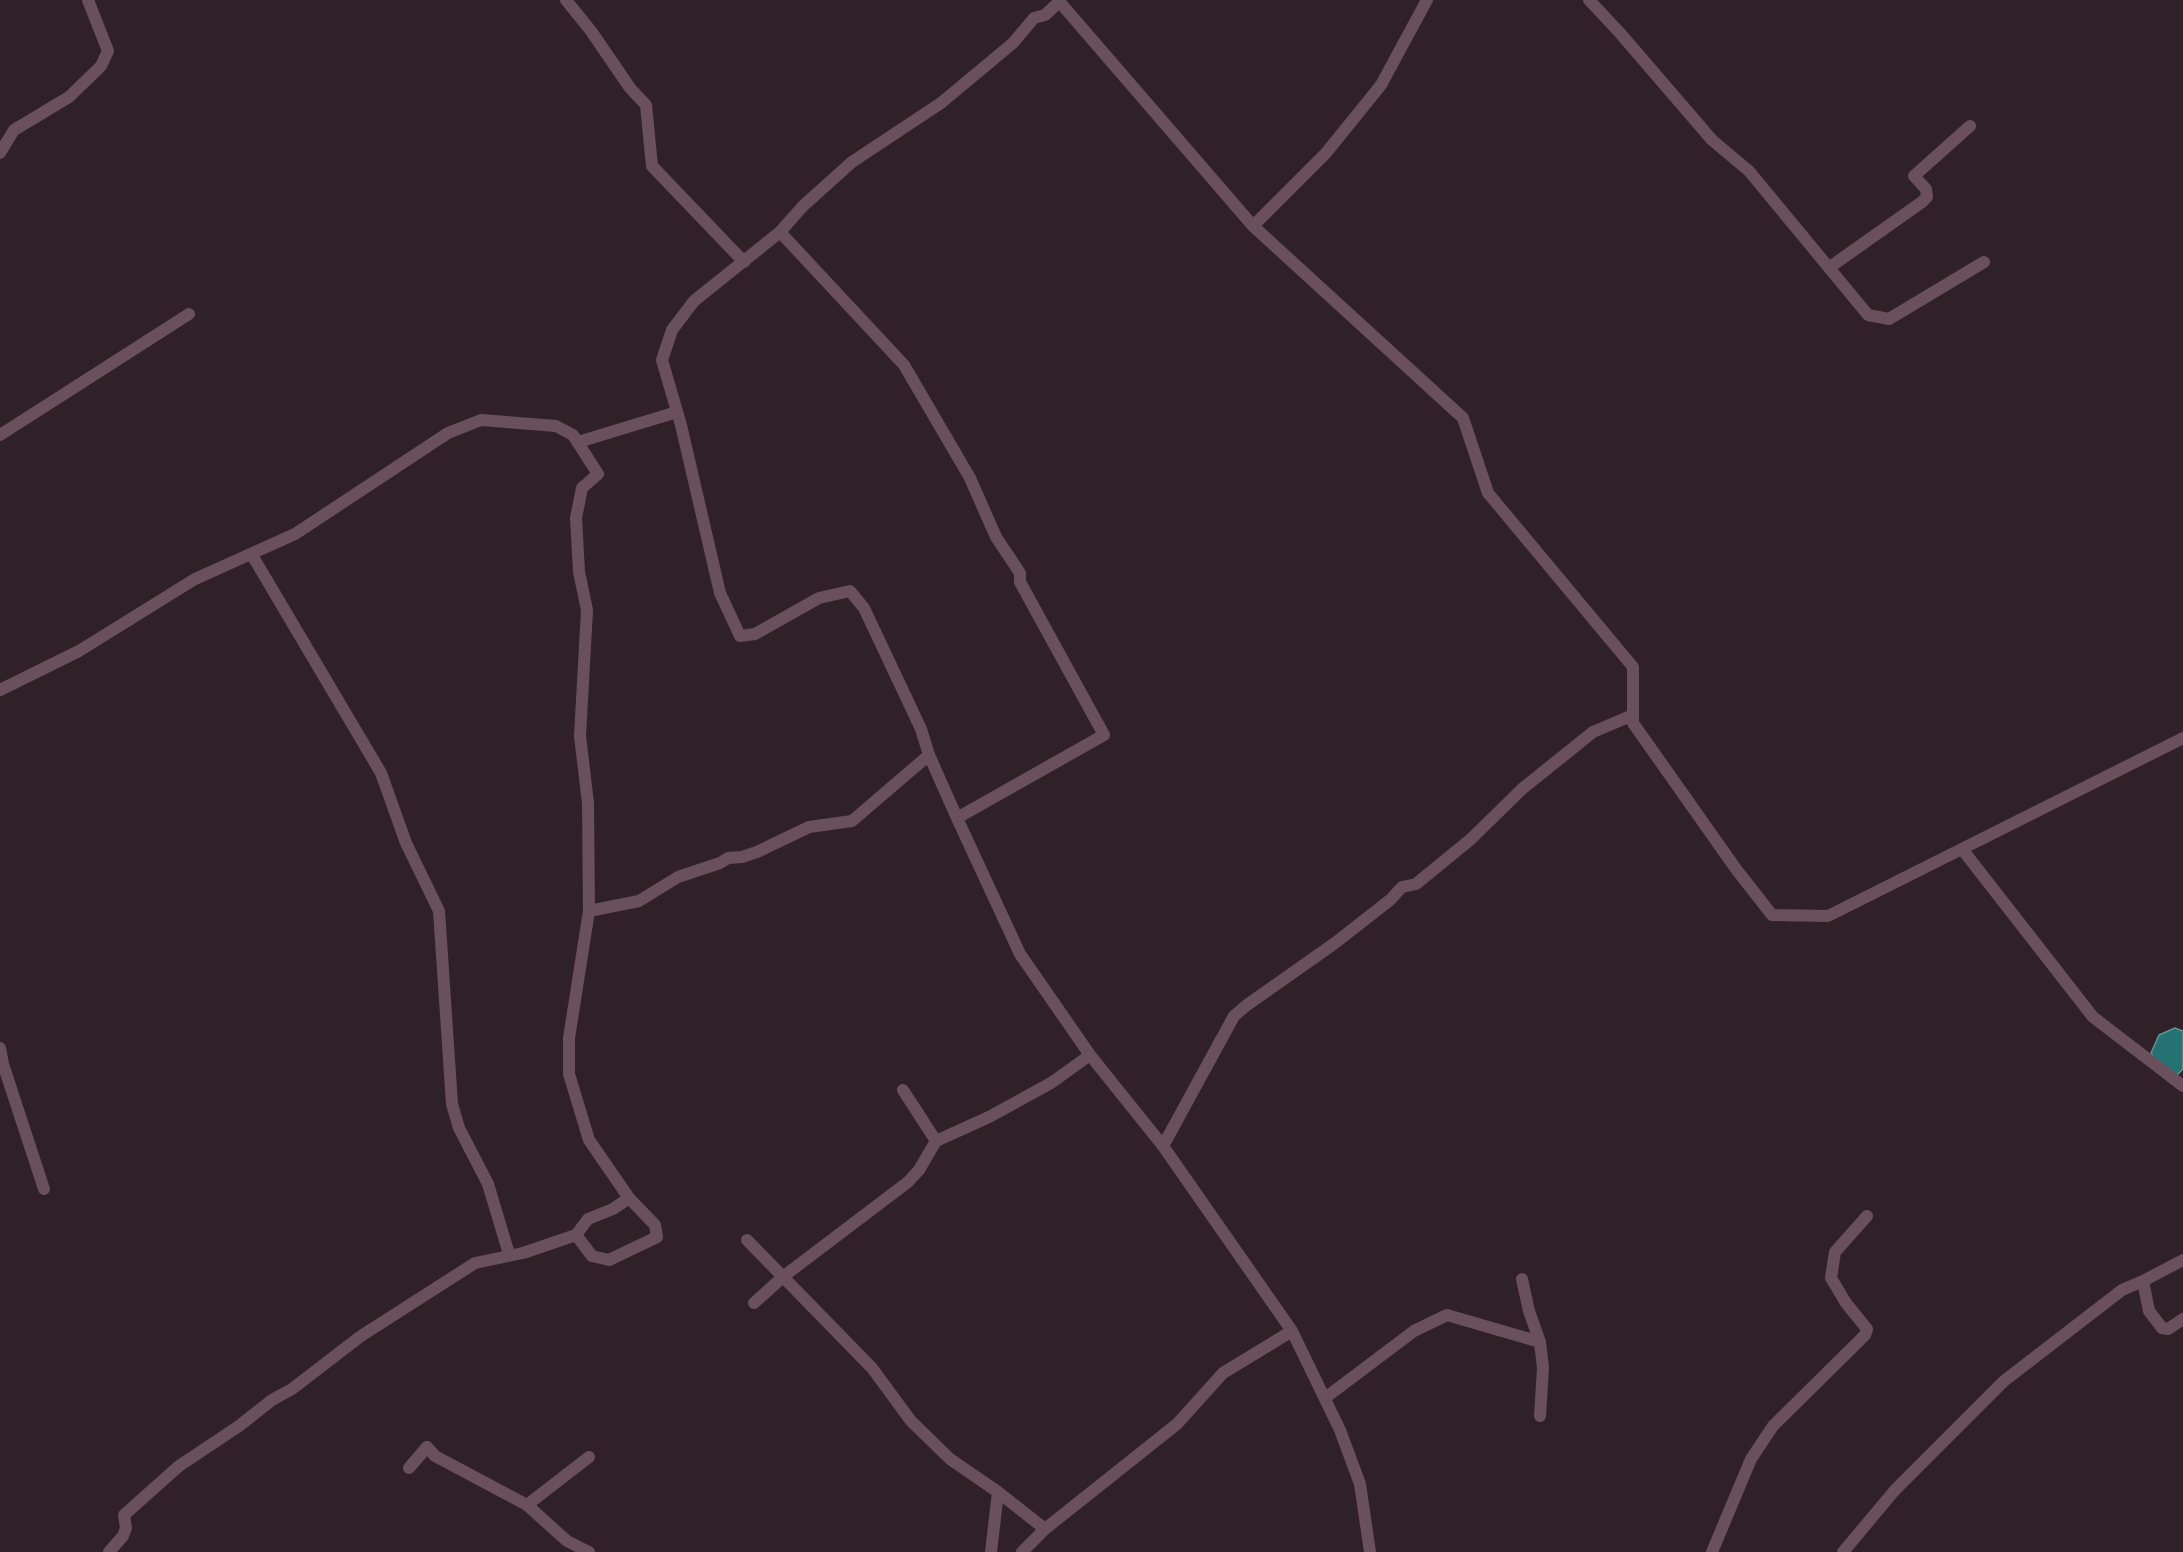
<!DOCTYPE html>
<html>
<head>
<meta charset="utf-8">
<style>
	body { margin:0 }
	canvas { display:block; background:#302129 }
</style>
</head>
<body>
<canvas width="2183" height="1552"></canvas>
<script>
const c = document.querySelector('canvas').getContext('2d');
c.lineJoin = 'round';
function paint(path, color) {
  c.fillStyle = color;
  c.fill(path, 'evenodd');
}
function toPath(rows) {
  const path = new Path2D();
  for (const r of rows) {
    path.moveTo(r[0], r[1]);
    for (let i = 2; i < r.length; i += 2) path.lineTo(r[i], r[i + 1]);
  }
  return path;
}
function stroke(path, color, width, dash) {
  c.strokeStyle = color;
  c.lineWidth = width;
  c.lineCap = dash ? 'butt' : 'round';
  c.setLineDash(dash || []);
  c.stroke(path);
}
const water = toPath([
	[2175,1028,2183,1031,2183,1069,2176,1076,2160,1068,2151,1053,2159,1035,2175,1028]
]);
const minor = toPath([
	[566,0,591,31,630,88,646,105,652,166,744,262],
	[1058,0,1253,226,1463,418,1488,493,1633,667,1633,723,1736,869,1772,915,1828,916,2183,738],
	[1589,0,1620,33,1712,140,1749,171,1868,315,1889,319,1984,262],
	[1059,2,1045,15,1034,18,1013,43,941,103,852,162,803,206,780,232,694,301,672,330,662,360,681,425,720,593,740,636,755,634,819,598,850,591,864,608,921,729,929,755,957,818,1020,954,1090,1055,1163,1146,1292,1331,1340,1430,1360,1484,1370,1552],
	[0,153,14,130,69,97,101,66,108,51,88,0],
	[1253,226,1326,153,1381,85,1427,0],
	[780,232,904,365,970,478,996,537,1020,573,1020,582,1104,735,957,818],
	[1830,267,1922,202,1927,197,1926,189,1914,176,1970,126],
	[0,435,189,314],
	[578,442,677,412],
	[252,555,381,773,406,843,439,911,452,1104,459,1128,488,1184,509,1254],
	[0,690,79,651,195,579,295,534,448,433,481,420,556,426,573,435,598,474,582,488,576,518,579,572,587,610,580,736,588,803,589,911],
	[1962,849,2093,1017,2183,1086],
	[0,1048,3,1064,44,1189],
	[903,1090,936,1141],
	[1163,1146,1234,1016,1247,1005,1335,943,1390,900,1402,887,1416,884,1471,839,1522,789,1593,732,1633,715],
	[629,1198,589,1140,569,1074,569,1038,589,911,639,901,678,877,720,863,728,858,742,857,757,852,809,827,852,821,929,755],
	[747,1240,872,1368,911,1421,950,1459,998,1492,1045,1529],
	[1522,1279,1529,1311,1540,1342,1543,1368,1540,1416],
	[2143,1281,2183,1260],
	[754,1303,784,1276,908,1182,919,1170,936,1141,989,1117,1051,1083,1090,1055],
	[1325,1398,1414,1331,1447,1315,1540,1342],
	[409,1468,427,1447,435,1456,527,1505,567,1541,589,1552],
	[527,1505,589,1457],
	[109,1552,123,1536,126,1528,124,1515,179,1466,239,1426,272,1400,292,1389,361,1336,475,1263,523,1253,576,1235,588,1219,613,1209,629,1198,655,1225,657,1237,609,1260,592,1256,576,1235],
	[991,1552,998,1492],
	[1022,1552,1045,1529,1177,1424,1223,1373,1292,1331],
	[1712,1552,1751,1459,1773,1426,1865,1335,1867,1329,1846,1303,1831,1278,1835,1252,1867,1216],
	[1843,1552,1895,1490,2004,1381,2122,1290,2143,1281,2149,1311,2162,1328,2168,1329,2183,1319]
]);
paint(water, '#247271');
stroke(water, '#609394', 1.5);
stroke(minor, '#6a4f5c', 12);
</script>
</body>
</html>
